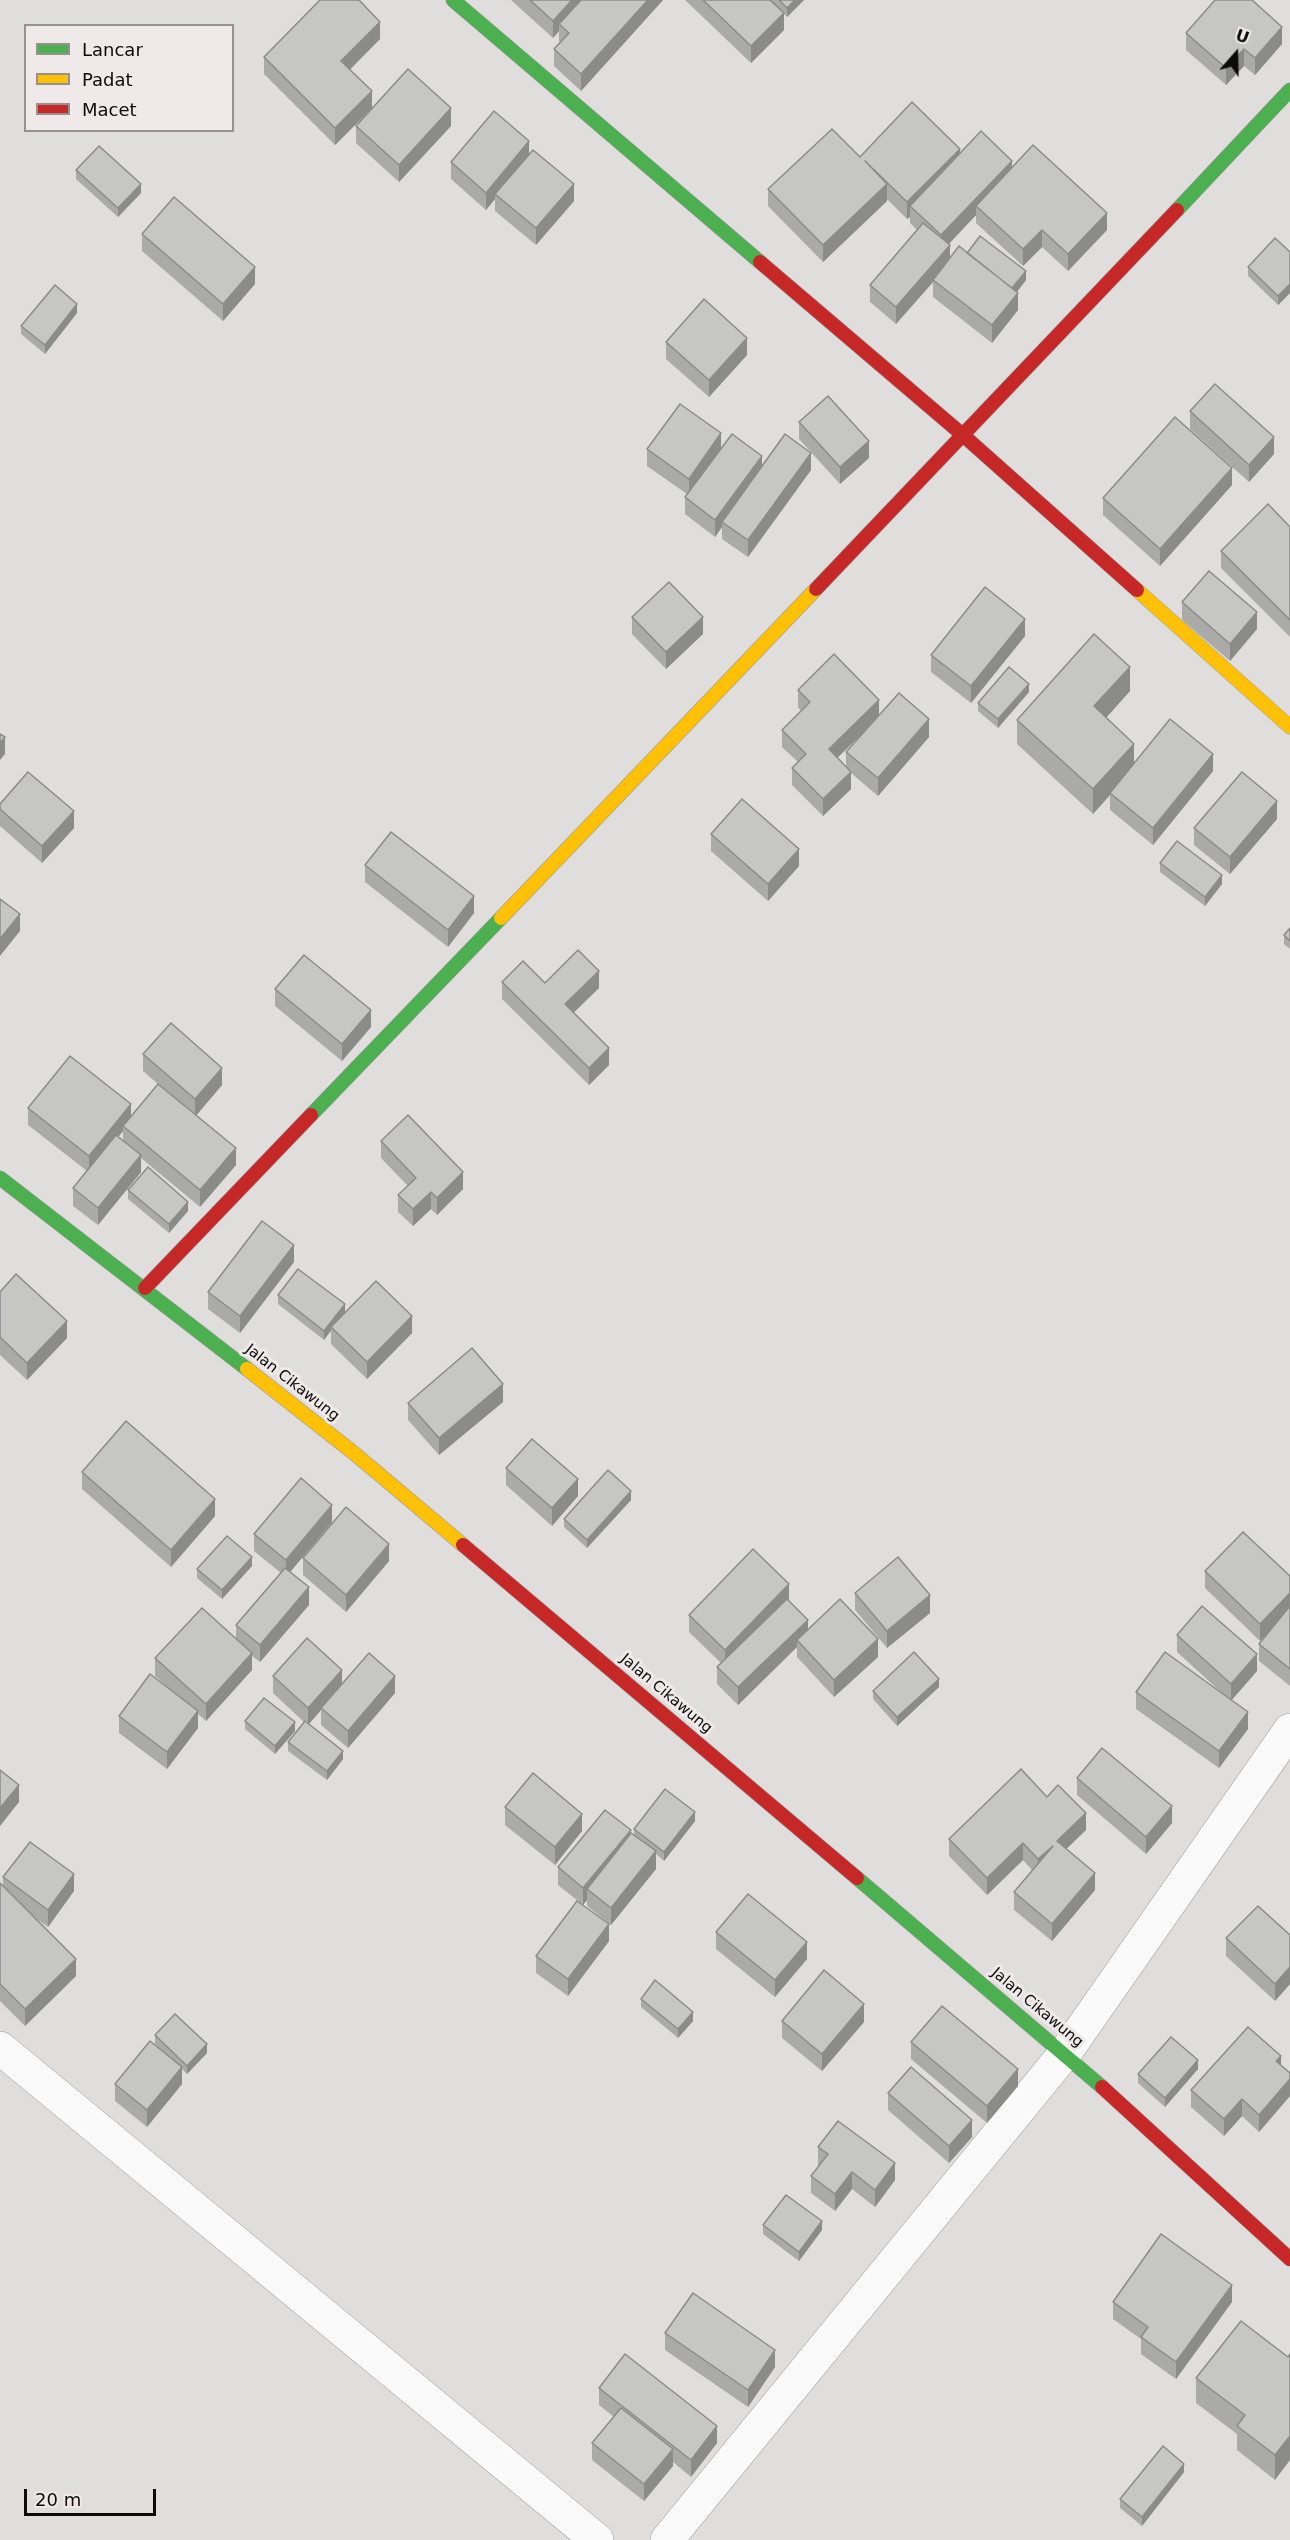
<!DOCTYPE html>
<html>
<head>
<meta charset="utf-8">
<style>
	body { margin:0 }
	#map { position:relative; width:1290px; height:2540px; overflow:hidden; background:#e0dedc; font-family:"DejaVu Sans",sans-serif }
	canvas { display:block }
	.legend { position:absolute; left:24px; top:24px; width:210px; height:108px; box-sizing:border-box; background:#efeae9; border:2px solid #959190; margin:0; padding:8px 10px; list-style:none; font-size:18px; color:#0d0c0b }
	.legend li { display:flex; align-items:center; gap:12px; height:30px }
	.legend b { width:30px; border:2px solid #959190 }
	.north { position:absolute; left:1206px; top:24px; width:60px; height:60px; -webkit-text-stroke:4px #efeae9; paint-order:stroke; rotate:20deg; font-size:16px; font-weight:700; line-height:24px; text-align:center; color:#0d0c0b }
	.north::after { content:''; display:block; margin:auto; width:21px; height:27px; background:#0d0c0b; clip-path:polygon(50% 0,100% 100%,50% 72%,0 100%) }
	.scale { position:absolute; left:24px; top:2489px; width:132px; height:27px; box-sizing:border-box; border:3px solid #0d0c0b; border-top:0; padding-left:8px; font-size:18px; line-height:21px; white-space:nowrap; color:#0d0c0b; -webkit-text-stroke:4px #efeae9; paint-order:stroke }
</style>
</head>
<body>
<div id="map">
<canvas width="1290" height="2540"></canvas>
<ul class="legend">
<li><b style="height:8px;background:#4caf50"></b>Lancar</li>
<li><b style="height:8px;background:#ffc107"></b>Padat</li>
<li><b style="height:8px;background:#c62828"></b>Macet</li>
</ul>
<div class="north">U</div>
<div class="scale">20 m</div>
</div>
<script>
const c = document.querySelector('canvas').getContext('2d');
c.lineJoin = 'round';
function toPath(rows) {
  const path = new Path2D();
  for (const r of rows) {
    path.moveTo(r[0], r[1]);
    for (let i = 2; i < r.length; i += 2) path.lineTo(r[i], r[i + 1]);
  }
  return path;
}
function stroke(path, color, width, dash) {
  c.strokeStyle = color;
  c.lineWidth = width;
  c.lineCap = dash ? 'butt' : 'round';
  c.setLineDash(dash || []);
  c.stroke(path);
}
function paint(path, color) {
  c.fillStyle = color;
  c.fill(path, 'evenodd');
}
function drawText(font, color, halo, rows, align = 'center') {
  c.font = font + ' "DejaVu Sans",sans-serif';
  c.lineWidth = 6;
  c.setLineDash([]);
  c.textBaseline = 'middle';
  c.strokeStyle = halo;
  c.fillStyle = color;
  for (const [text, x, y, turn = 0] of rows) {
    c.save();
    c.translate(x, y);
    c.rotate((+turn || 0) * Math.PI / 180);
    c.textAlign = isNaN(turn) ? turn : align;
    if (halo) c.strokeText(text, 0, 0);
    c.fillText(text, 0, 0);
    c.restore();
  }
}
const street = toPath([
	[0,2048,597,2540],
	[667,2540,1065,2053,1290,1730]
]);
const fast = toPath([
	[453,0,760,262],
	[1177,210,1290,90],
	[311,1115,501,918],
	[0,1178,247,1369],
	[857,1878,1102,2087]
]);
const slow = toPath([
	[1137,590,1290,727],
	[501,918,816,589],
	[247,1369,355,1454,463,1545]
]);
const jam = toPath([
	[760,262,964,436,1137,590],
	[816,589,1177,210],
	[145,1288,311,1115],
	[463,1545,857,1878],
	[1102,2087,1290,2259]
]);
const wall = toPath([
	[511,0,663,0,581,91,554,66,554,49,560,42,559,41,559,31,553,38],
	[685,0,804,0,787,17,784,14,784,30,751,63],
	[1186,33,1282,44,1255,75,1244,66,1226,85,1186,50],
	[380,39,350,70,372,108,335,145,264,74,264,57],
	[356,126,451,126,399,182,356,143],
	[529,153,574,201,536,245,495,211,495,199,486,210,451,179,451,162],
	[960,154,1012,167,1107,230,1068,271,1042,247,1023,266,976,223,976,215,949,244,950,258,967,253,1026,280,1017,292,1018,310,992,343,933,297,933,282,896,324,870,302,870,285,917,230,910,223,910,217,907,219,887,199,887,201,823,262,768,206,768,189,860,157],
	[76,170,141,193,118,217,76,179],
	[142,234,255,284,223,321,142,251],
	[1290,252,1290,293,1278,305,1248,276,1248,267],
	[77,313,45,354,21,334,21,326],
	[666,342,747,355,709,397,666,359],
	[1190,411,1274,454,1249,482,1190,429],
	[799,422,869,458,840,484,799,439],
	[721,448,762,466,811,470,748,557,722,539,722,527,715,537,685,514,685,497,687,494,647,466,647,449],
	[1232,485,1160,566,1103,515,1103,498],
	[1290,527,1290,637,1221,568,1221,551],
	[1182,602,1257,629,1230,661,1182,620],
	[632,617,703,634,666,669,632,634],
	[1025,636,971,703,931,672,931,655],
	[798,690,879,715,929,737,878,796,851,773,851,789,823,816,792,785,792,768,798,762,782,747,782,730,801,711,798,707],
	[863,733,846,752,846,767,837,758],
	[1130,691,1106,718,1134,763,1213,771,1153,845,1110,810,1110,795,1093,814,1017,744,1017,720],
	[1029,692,998,728,978,711,978,703],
	[0,804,74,828,42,863,0,826],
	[1277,819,1230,874,1194,845,1194,828],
	[711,834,799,866,768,901,711,851],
	[1160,863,1222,884,1205,906,1160,872],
	[365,865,474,913,448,947,365,882],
	[1290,928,1290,949,1284,944,1284,935],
	[502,982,545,983,599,988,574,1012,609,1065,589,1085,502,999],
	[275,989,371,1027,342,1061,275,1006],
	[143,1054,222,1085,196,1115,236,1165,200,1207,141,1158,141,1172,98,1225,73,1206,73,1188,87,1171,28,1125,28,1108,131,1116,158,1084,143,1071],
	[123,1131,123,1140,118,1137],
	[381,1141,463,1189,437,1215,431,1209,413,1226,398,1212,398,1195,408,1186,381,1158],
	[128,1190,188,1211,169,1233,128,1199],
	[294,1262,240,1333,208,1309,208,1292],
	[0,1292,67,1338,27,1380,0,1355],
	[278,1295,345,1313,412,1333,367,1379,331,1344,331,1331,324,1340,278,1304],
	[503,1402,439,1455,408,1420,408,1403],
	[506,1468,578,1496,552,1526,506,1485],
	[82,1472,215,1516,171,1567,82,1489],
	[631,1500,587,1548,564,1527,564,1519],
	[332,1522,290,1572,309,1605,260,1662,252,1656,252,1670,206,1721,198,1714,198,1728,167,1769,119,1733,119,1716,174,1693,155,1676,155,1658,236,1639,236,1625,281,1573,254,1551,254,1534],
	[303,1558,389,1561,346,1612,303,1575],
	[252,1566,222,1599,197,1578,197,1569],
	[1205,1571,1290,1576,1290,1686,1259,1661,1259,1644,1269,1632,1260,1641,1205,1588],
	[855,1593,930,1613,887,1648,855,1610],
	[789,1601,808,1629,878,1657,834,1697,797,1657,797,1647,738,1705,717,1684,717,1667,721,1663,689,1632,689,1615],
	[1177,1635,1257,1671,1231,1700,1248,1729,1219,1768,1136,1709,1136,1692,1223,1694,1177,1652],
	[273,1676,342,1684,395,1693,348,1748,321,1725,321,1710,309,1724,343,1759,327,1780,288,1751,288,1742,304,1722,273,1693],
	[939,1687,897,1726,873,1699,873,1691],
	[245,1721,295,1731,275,1754,245,1729],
	[1077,1778,1172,1823,1146,1854,1077,1795],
	[1047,1797,1086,1830,1066,1849,1095,1890,1052,1941,1014,1910,1014,1892,1032,1870,1023,1860,987,1895,949,1856,949,1839],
	[505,1807,582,1831,555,1865,505,1825],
	[695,1821,664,1861,656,1854,656,1869,611,1925,587,1906,587,1900,583,1905,558,1885,558,1867,634,1835,634,1829],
	[3,1877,74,1891,48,1927,34,1917,76,1976,25,2026,0,2001,0,1883,3,1886],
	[716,1932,807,1959,775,1997,716,1949],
	[1290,1935,1290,1984,1275,2001,1226,1956,1226,1938],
	[609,1941,568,1996,536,1973,536,1956],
	[641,1999,693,2021,678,2038,641,2007],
	[782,2021,864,2022,822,2071,782,2038],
	[155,2035,207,2053,187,2074,182,2069,182,2084,147,2127,115,2101,115,2084,164,2053,155,2044],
	[911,2042,1018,2086,987,2123,911,2059],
	[1281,2065,1290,2073,1290,2096,1259,2132,1242,2116,1224,2136,1191,2107,1191,2090],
	[1198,2069,1165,2107,1138,2083,1138,2074],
	[888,2093,972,2137,949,2163,888,2110],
	[818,2147,895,2180,875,2207,852,2189,835,2211,811,2193,811,2176,819,2166,818,2165],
	[763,2225,822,2230,799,2261,763,2234],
	[1113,2302,1232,2302,1176,2379,1141,2354,1141,2339,1113,2319],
	[665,2333,775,2367,748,2407,665,2350],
	[1288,2357,1275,2480,1237,2450,1237,2434,1196,2403,1196,2378],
	[599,2388,717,2443,691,2477,673,2462,673,2466,644,2501,592,2460,592,2443,614,2417,599,2405],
	[1184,2472,1142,2526,1120,2508,1120,2499]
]);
const shadedWall = toPath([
	[572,0,587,0,559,24,559,31,553,38,553,21],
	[648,0,663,0,581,91,581,74],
	[795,0,804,0,787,17,787,8],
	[784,13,784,30,751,63,751,46],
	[380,22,380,39,341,78,341,61],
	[1282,27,1282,44,1255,75,1255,58],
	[1244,49,1244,66,1226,85,1226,68],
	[372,91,372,108,335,145,335,128],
	[451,108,451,126,399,182,399,165],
	[529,141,529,159,495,194,495,199,486,210,486,193],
	[960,149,960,166,910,206,910,217,907,219,907,202],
	[1012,161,1012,178,976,206,976,215,941,252,941,235],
	[141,184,141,193,118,217,118,208],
	[574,184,574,201,536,245,536,228],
	[887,184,887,201,823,262,823,245],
	[1107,213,1107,230,1068,271,1068,254],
	[1042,230,1042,247,1023,266,1023,249],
	[950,245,950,262,933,280,933,282,896,324,896,307],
	[255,267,255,284,223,321,223,304],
	[1026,271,1026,280,1010,301,1010,292],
	[1290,284,1290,293,1278,305,1278,296],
	[1018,293,1018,310,992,343,992,325],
	[77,304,77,313,45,354,45,345],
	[747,338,747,355,709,397,709,380],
	[721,433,721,450,689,496,689,479],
	[1274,437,1274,454,1249,482,1249,465],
	[869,441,869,458,840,484,840,467],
	[811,453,811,470,748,557,748,540],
	[762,456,762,473,722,522,722,527,715,537,715,520],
	[1232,468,1232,485,1160,566,1160,549],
	[1257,612,1257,629,1230,661,1230,644],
	[703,617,703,634,666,669,666,652],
	[1025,619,1025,636,971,703,971,686],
	[1130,667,1130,691,1094,731,1094,706],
	[1029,684,1029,692,998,728,998,719],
	[879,700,879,717,829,766,829,749],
	[929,719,929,737,878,796,878,778],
	[5,737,5,754,0,760,0,743],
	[1134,744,1134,768,1110,793,1110,795,1093,814,1093,789],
	[1213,754,1213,771,1153,845,1153,828],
	[851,772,851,789,823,816,823,799],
	[1277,801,1277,819,1230,874,1230,857],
	[74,811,74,828,42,863,42,846],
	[799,849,799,866,768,901,768,884],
	[1222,875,1222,884,1205,906,1205,897],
	[474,896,474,913,448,947,448,930],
	[20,914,20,931,0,956,0,939],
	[599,971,599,988,565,1021,565,1004],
	[371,1010,371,1027,342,1061,342,1044],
	[609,1048,609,1065,589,1085,589,1068],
	[222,1068,222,1085,195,1117,195,1099],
	[131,1104,131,1121,123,1126,123,1131,89,1173,89,1156],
	[236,1148,236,1165,200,1207,200,1190],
	[141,1155,141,1172,98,1225,98,1208],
	[463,1172,463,1189,437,1215,437,1198],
	[431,1192,431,1209,413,1226,413,1209],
	[188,1202,188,1211,169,1233,169,1224],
	[294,1245,294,1262,240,1333,240,1316],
	[345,1304,345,1313,331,1327,331,1330,324,1340,324,1331],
	[412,1316,412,1333,367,1379,367,1362],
	[67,1321,67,1338,27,1380,27,1363],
	[503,1384,503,1402,439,1455,439,1438],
	[578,1479,578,1496,552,1526,552,1508],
	[631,1491,631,1500,587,1548,587,1540],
	[215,1499,215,1516,171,1567,171,1550],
	[332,1505,332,1522,286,1577,286,1560],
	[389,1544,389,1561,346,1612,346,1595],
	[252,1557,252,1566,222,1599,222,1590],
	[789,1584,789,1601,725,1667,725,1650],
	[309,1587,309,1605,260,1662,260,1645],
	[1290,1593,1290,1610,1260,1641,1260,1624],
	[930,1595,930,1613,887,1648,887,1631],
	[808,1620,808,1637,797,1640,797,1647,738,1705,738,1687],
	[878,1639,878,1657,834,1697,834,1680],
	[252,1653,252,1670,206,1721,206,1704],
	[1257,1654,1257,1671,1231,1701,1231,1684],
	[342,1670,342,1687,321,1708,321,1710,308,1725,308,1708],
	[395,1676,395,1693,348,1748,348,1731],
	[939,1679,939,1687,897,1726,897,1717],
	[198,1711,198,1728,167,1769,167,1752],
	[1248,1712,1248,1729,1219,1768,1219,1751],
	[295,1722,295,1731,275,1754,275,1746],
	[343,1751,343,1759,327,1780,327,1771],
	[19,1785,19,1802,0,1826,0,1808],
	[1172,1806,1172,1823,1146,1854,1146,1837],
	[695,1812,695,1821,664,1861,664,1852],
	[1086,1813,1086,1830,1057,1858,1057,1841],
	[582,1814,582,1831,555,1865,555,1847],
	[631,1830,631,1847,587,1889,587,1900,583,1905,583,1888],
	[1023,1843,1023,1860,987,1895,987,1878],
	[1053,1846,1038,1876,1038,1859],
	[656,1851,656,1869,611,1925,611,1908],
	[1095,1873,1095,1890,1052,1941,1052,1924],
	[74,1874,74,1891,48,1927,48,1910],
	[609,1924,609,1941,568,1996,568,1979],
	[807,1942,807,1959,775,1997,775,1980],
	[76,1959,76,1976,25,2026,25,2009],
	[1290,1967,1290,1984,1275,2001,1275,1984],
	[864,2004,864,2022,822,2071,822,2054],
	[693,2012,693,2021,678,2038,678,2029],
	[207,2044,207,2053,187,2074,187,2066],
	[1281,2056,1281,2073,1276,2061],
	[1198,2060,1198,2069,1165,2107,1165,2098],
	[182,2067,182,2084,147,2127,147,2110],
	[1018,2069,1018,2086,987,2123,987,2106],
	[1290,2079,1290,2096,1259,2132,1259,2115],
	[1242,2099,1242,2116,1224,2136,1224,2119],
	[972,2120,972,2137,949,2163,949,2146],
	[895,2163,895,2180,875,2207,875,2190],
	[852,2172,852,2189,835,2211,835,2194],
	[822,2221,822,2230,799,2261,799,2252],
	[1232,2285,1232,2302,1176,2379,1176,2362],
	[775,2350,775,2367,748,2407,748,2390],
	[717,2426,717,2443,691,2477,691,2460],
	[1290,2436,1290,2460,1275,2480,1275,2455],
	[673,2449,673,2466,644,2501,644,2484],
	[1184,2464,1184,2472,1142,2526,1142,2517]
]);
const building = toPath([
	[320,0,359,0,380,22,341,61,372,91,335,128,264,57,320,0],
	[530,0,572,0,553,21,530,0],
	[581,0,648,0,581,74,554,49,569,33,559,24,581,0],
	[703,0,770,0,784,13,751,46,703,0],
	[779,0,795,0,787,8,779,0],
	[1215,0,1252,0,1282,27,1255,58,1244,49,1226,68,1186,33,1215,0],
	[408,69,451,108,399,165,356,126,408,69],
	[912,102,960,149,907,202,865,161,887,184,823,245,768,189,832,129,860,157,912,102],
	[494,111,529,141,486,193,451,162,494,111],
	[981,131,1012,161,941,235,910,206,981,131],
	[1033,145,1107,213,1068,254,1042,230,1023,249,976,206,1033,145],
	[99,146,141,184,118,208,76,170,99,146],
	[533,150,574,184,536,228,495,194,533,150],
	[174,197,255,267,223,304,142,234,174,197],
	[923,223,950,245,896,307,870,285,923,223],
	[980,236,1026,271,1012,288,967,253,980,236],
	[1275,238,1290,252,1290,284,1278,296,1248,267,1275,238],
	[959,246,1018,293,992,325,933,280,959,246],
	[55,285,77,304,45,345,21,326,55,285],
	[704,299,747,338,709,380,666,342,704,299],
	[1215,384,1274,437,1249,465,1190,411,1215,384],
	[828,396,869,441,840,467,799,422,828,396],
	[680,404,721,433,689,479,647,449,680,404],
	[1175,417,1232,468,1160,549,1103,498,1175,417],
	[732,434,762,456,715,520,685,497,732,434],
	[785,434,811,453,748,540,722,522,785,434],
	[1268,504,1290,527,1290,620,1221,551,1268,504],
	[1209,571,1257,612,1230,644,1182,602,1209,571],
	[669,582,703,617,666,652,632,617,669,582],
	[985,587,1025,619,971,686,931,655,985,587],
	[1094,634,1130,667,1094,706,1134,744,1093,789,1017,720,1094,634],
	[834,654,879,700,829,749,851,772,823,799,792,768,806,754,782,730,810,702,798,690,834,654],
	[1009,667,1029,684,998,719,978,703,1009,667],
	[899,693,929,719,878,778,846,752,899,693],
	[1170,719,1213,754,1153,828,1110,793,1170,719],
	[0,734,5,737,0,743,0,734],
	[28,772,74,811,42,846,0,809,0,804,28,772],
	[1242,772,1277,801,1230,857,1194,828,1242,772],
	[742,799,799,849,768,884,711,834,742,799],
	[391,832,474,896,448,930,365,865,391,832],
	[1177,841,1222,875,1205,897,1160,863,1177,841],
	[0,899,20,914,0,939,0,899],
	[1290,928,1290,941,1284,935,1290,928],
	[578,950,599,971,565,1004,609,1048,589,1068,502,982,523,961,545,983,578,950],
	[304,955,371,1010,342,1044,275,989,304,955],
	[171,1023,222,1068,195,1099,143,1054,171,1023],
	[70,1056,131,1104,89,1156,28,1108,70,1056],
	[158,1084,236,1148,200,1190,123,1126,158,1084],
	[408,1115,463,1172,437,1198,431,1192,413,1209,398,1195,416,1178,381,1141,408,1115],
	[116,1135,141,1155,98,1208,73,1188,116,1135],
	[148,1167,188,1202,169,1224,128,1190,148,1167],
	[262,1221,294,1245,240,1316,208,1292,262,1221],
	[298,1269,345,1304,324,1331,278,1295,298,1269],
	[16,1274,67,1321,27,1363,0,1337,0,1292,16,1274],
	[376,1281,412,1316,367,1362,331,1327,376,1281],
	[472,1348,503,1384,439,1438,408,1403,472,1348],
	[126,1421,215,1499,171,1550,82,1472,126,1421],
	[532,1439,578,1479,552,1508,506,1468,532,1439],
	[608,1470,631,1491,587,1540,564,1519,608,1470],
	[301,1478,332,1505,286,1560,254,1534,301,1478],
	[346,1507,389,1544,346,1595,303,1558,346,1507],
	[1243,1532,1290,1576,1290,1593,1260,1624,1205,1571,1243,1532],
	[227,1536,252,1557,222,1590,197,1569,227,1536],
	[753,1549,789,1584,725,1650,689,1615,753,1549],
	[898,1557,930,1595,887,1631,855,1593,898,1557],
	[285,1568,309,1587,260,1645,236,1625,285,1568],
	[787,1599,808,1620,738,1687,717,1667,787,1599],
	[840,1599,878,1639,834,1680,797,1640,840,1599],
	[1202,1606,1257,1654,1231,1684,1177,1635,1202,1606],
	[1290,1606,1290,1669,1259,1644,1290,1606],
	[202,1608,252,1653,206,1704,155,1658,202,1608],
	[307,1638,342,1670,308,1708,273,1676,307,1638],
	[914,1652,939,1679,897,1717,873,1691,914,1652],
	[1165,1652,1248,1712,1219,1751,1136,1692,1165,1652],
	[369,1653,395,1676,348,1731,321,1708,369,1653],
	[150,1674,198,1711,167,1752,119,1716,150,1674],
	[264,1698,295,1722,275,1746,245,1721,264,1698],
	[305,1721,343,1751,327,1771,288,1742,305,1721],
	[1102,1748,1172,1806,1146,1837,1077,1778,1102,1748],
	[1021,1769,1047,1797,1058,1785,1086,1813,1057,1841,1095,1873,1052,1924,1014,1892,1053,1846,1038,1859,1023,1843,987,1878,949,1839,1021,1769],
	[0,1770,19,1785,0,1808,0,1770],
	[533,1773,582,1814,555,1847,505,1807,533,1773],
	[665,1789,695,1812,664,1852,634,1829,665,1789],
	[605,1810,631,1830,583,1888,558,1867,605,1810],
	[631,1833,656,1851,611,1908,587,1889,631,1833],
	[30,1842,74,1874,48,1910,3,1877,30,1842],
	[0,1883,76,1959,25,2009,0,1984,0,1883],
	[748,1894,807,1942,775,1980,716,1932,748,1894],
	[577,1901,609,1924,568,1979,536,1956,577,1901],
	[1258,1906,1290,1935,1290,1967,1275,1984,1226,1938,1258,1906],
	[824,1970,864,2004,822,2054,782,2021,824,1970],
	[655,1980,693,2012,678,2029,641,1999,655,1980],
	[942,2006,1018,2069,987,2106,911,2042,942,2006],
	[175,2014,207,2044,187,2066,155,2035,175,2014],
	[1248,2027,1281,2056,1276,2061,1290,2073,1290,2079,1259,2115,1242,2099,1224,2119,1191,2090,1248,2027],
	[1171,2037,1198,2060,1165,2098,1138,2074,1171,2037],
	[150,2041,182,2067,147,2110,115,2084,150,2041],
	[911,2067,972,2120,949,2146,888,2093,911,2067],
	[838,2121,895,2163,875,2190,852,2172,835,2194,811,2176,828,2154,818,2147,838,2121],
	[786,2195,822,2221,799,2252,763,2225,786,2195],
	[1161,2234,1232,2285,1176,2362,1141,2337,1148,2327,1113,2302,1161,2234],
	[693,2293,775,2350,748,2390,665,2333,693,2293],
	[1241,2321,1288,2357,1290,2354,1290,2436,1275,2455,1237,2426,1245,2415,1196,2378,1241,2321],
	[625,2354,717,2426,691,2460,599,2388,625,2354],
	[621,2408,673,2449,644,2484,592,2443,621,2408],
	[1163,2446,1184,2464,1142,2517,1120,2499,1163,2446]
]);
const streetNames = [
	["Jalan Cikawung",292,1383,38],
	["Jalan Cikawung",666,1694,40],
	["Jalan Cikawung",1037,2008,40]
];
stroke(street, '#999897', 34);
stroke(fast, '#999897', 15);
stroke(slow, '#999897', 15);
stroke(jam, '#999897', 15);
stroke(street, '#fafafa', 33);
stroke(fast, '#4caf50', 14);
stroke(slow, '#ffc107', 14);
stroke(jam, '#c62828', 14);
paint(wall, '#aaaaa9');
paint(shadedWall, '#8b8b8a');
paint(building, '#c6c6c5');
stroke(building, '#8b8b8a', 1.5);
drawText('15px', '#0d0c0b', '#efeae9', streetNames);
</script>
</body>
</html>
